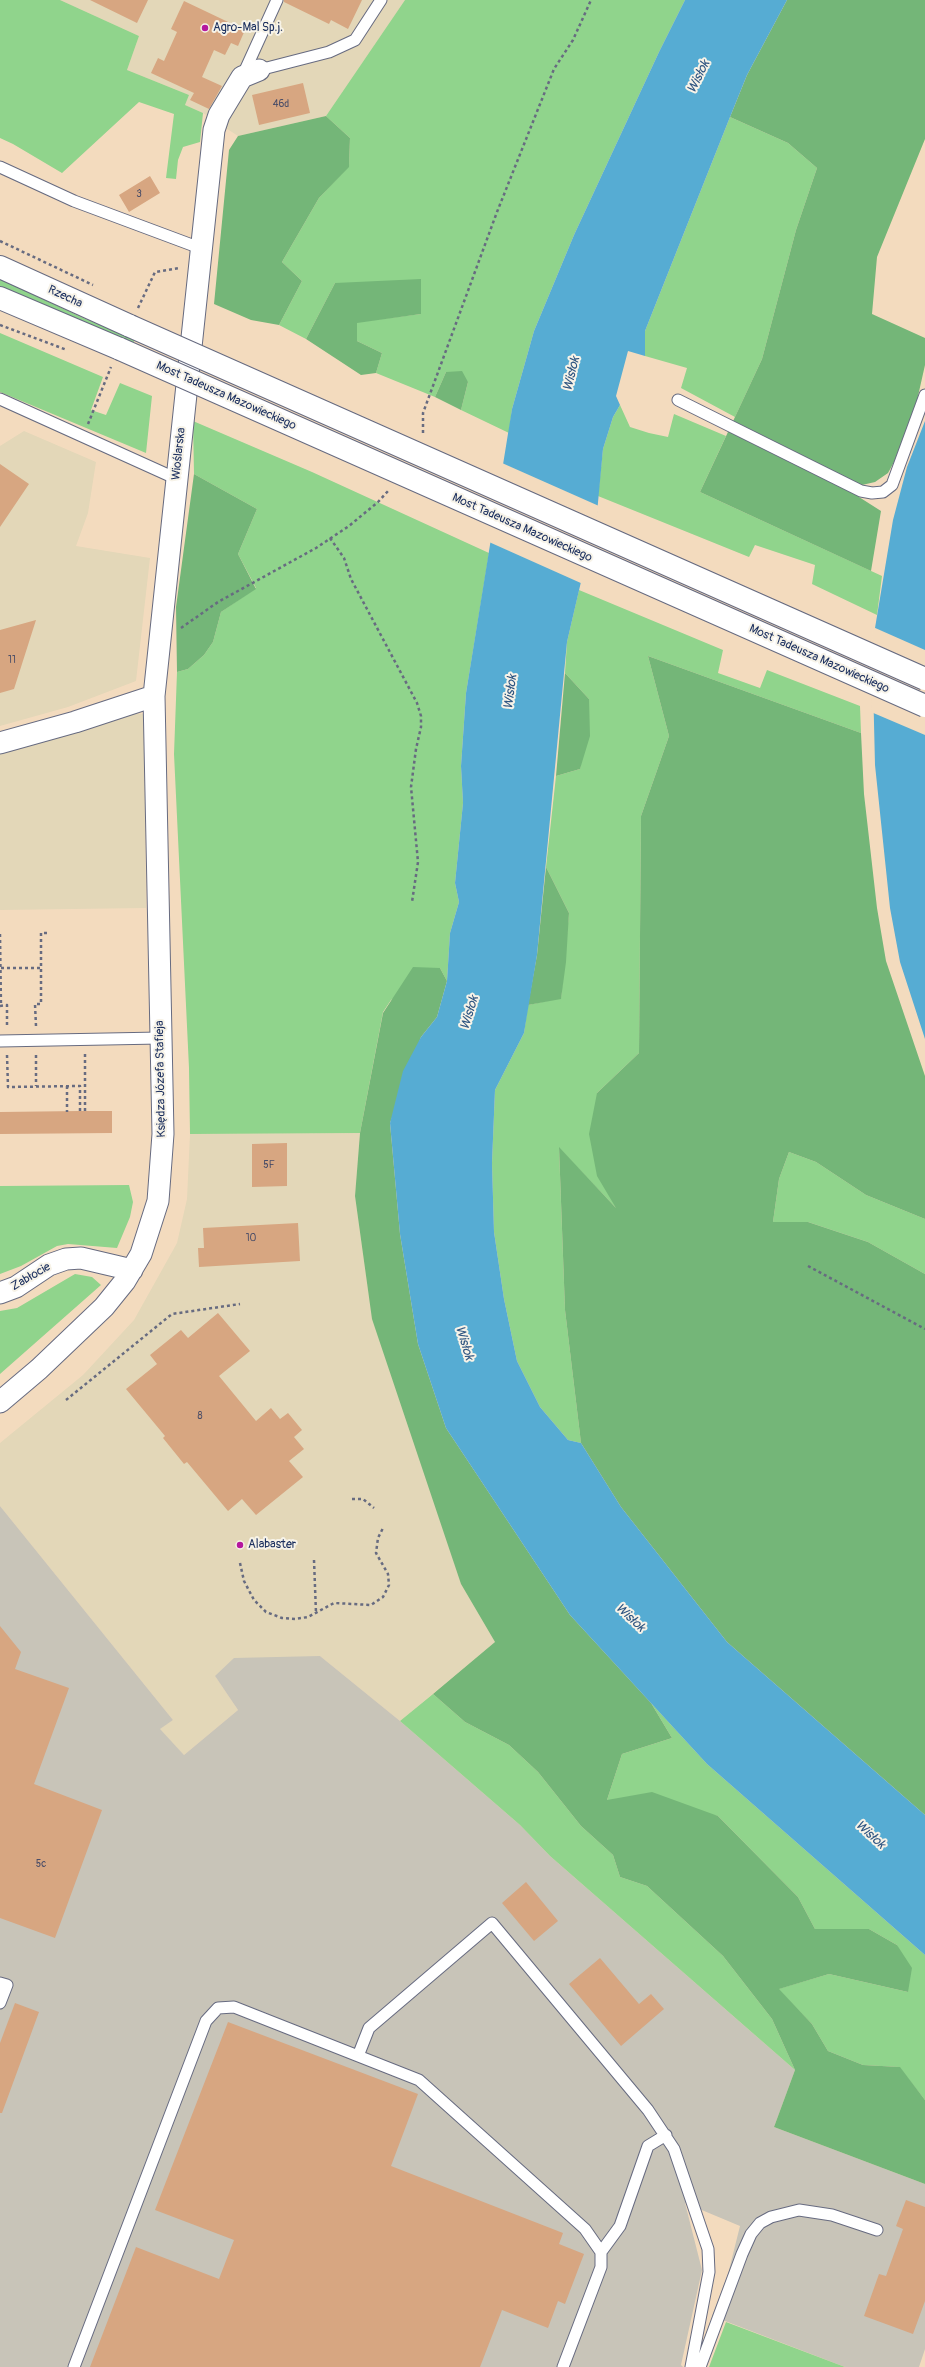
<!DOCTYPE html>
<html>
<head>
<meta charset="utf-8">
<style>
	body { margin:0 }
	canvas { display:block; background:#f3dbbe }
</style>
</head>
<body>
<canvas width="925" height="2367"></canvas>
<script>
const c = document.querySelector('canvas').getContext('2d');
c.lineJoin = 'round';
function paint(path, color) {
  c.fillStyle = color;
  c.fill(path, 'evenodd');
}
function toPath(rows) {
  const path = new Path2D();
  for (const r of rows) {
    path.moveTo(r[0], r[1]);
    for (let i = 2; i < r.length; i += 2) path.lineTo(r[i], r[i + 1]);
  }
  return path;
}
function stroke(path, color, width, dash) {
  c.strokeStyle = color;
  c.lineWidth = width;
  c.lineCap = dash ? 'butt' : 'round';
  c.setLineDash(dash || []);
  c.stroke(path);
}
function drawText(font, color, halo, rows, align = 'center') {
  c.font = font + ' Pangolin,sans-serif';
  c.lineWidth = 4;
  c.setLineDash([]);
  c.textBaseline = 'middle';
  c.strokeStyle = halo;
  c.fillStyle = color;
  for (const [text, x, y, turn = 0] of rows) {
    c.save();
    c.translate(x, y);
    c.rotate((+turn || 0) * Math.PI / 180);
    c.textAlign = isNaN(turn) ? turn : align;
    if (halo) c.strokeText(text, 0, 0);
    c.fillText(text, 0, 0);
    c.restore();
  }
}
const built = toPath([
	[60,0,405,0,326,116,238,136,203,113,185,105,189,95,127,70,139,36],
	[24,431,96,462,88,513,76,546,150,558,136,681,68,707,0,726,0,446],
	[124,713,144,714,146,908,0,910,0,751],
	[360,1133,355,1196,369,1297,461,1584,495,1642,400,1721,320,1656,215,1676,238,1710,184,1755,159,1729,173,1720,0,1506,0,1443,83,1375,134,1320,177,1243,187,1199,190,1134]
]);
const industrial = toPath([
	[0,1506,173,1720,160,1729,184,1755,238,1710,215,1676,234,1658,320,1656,400,1721,520,1825,550,1856,795,2070,774,2127,925,2184,925,2349,919,2367,845,2367,712,2316,728,2274,740,2226,685,2203,702,2270,681,2365,683,2367,0,2367]
]);
const green = toPath([
	[0,0,60,0,139,36,127,70,189,95,185,105,203,113,200,142,183,147,178,160,176,179,166,178,174,114,139,102,62,173,13,144,0,138],
	[405,0,685,0,659,52,574,235,534,331,512,409,509,433,461,410,468,382,446,372,435,397,376,373,382,353,357,341,357,322,421,314,335,283,306,339,279,325,302,281,282,262,319,198,349,166,350,138,326,116],
	[730,117,788,143,817,168,796,230,762,359,735,417,681,388,687,368,645,356,645,331],
	[0,279,81,317,135,340,133,343,0,286],
	[0,333,103,377,91,410,106,415,120,383,152,396,146,453,0,392],
	[620,405,630,427,649,433,668,437,674,414,726,436,700,492,882,576,877,615,812,584,815,565,755,545,749,557,598,496,603,449,613,417],
	[193,421,312,472,489,553,466,693,461,766,463,803,455,883,459,902,450,933,447,981,440,968,391,1000,383,1012,360,1133,190,1134,189,1068,174,754,177,672,188,669,204,655,213,642,221,612,256,588,238,554,257,509,194,474],
	[579,590,723,650,718,673,760,688,767,670,860,706,861,733,648,656,669,736,641,816,639,1053,597,1093,618,1210,559,1148,565,1310,581,1443,568,1440,540,1407,517,1361,504,1299,494,1232,492,1163,495,1090,524,1033,528,1005,561,998,569,913,546,867,556,776,580,769,589,699,565,673,567,642],
	[789,1152,816,1162,866,1195,925,1219,925,1274,868,1242,808,1222,773,1222,779,1179],
	[129,1185,133,1202,130,1217,117,1248,68,1244,57,1246,21,1266,0,1274,0,1186],
	[75,1274,92,1277,101,1285,0,1374,0,1311,17,1308],
	[433,1694,465,1722,509,1745,538,1772,581,1826,613,1855,620,1877,647,1886,723,1956,772,2019,795,2070,550,1856,520,1825,400,1721],
	[651,1703,707,1764,925,1955,925,2100,899,2067,863,2065,828,2051,812,2024,778,1989,829,1974,908,1992,897,1945,869,1929,815,1929,798,1897,718,1816,607,1800,622,1754,672,1738],
	[726,2322,845,2367,709,2367]
]);
const forest = toPath([
	[787,0,925,0,925,139,877,257,872,314,925,338,925,365,916,405,894,462,888,473,875,482,862,485,859,497,881,511,871,571,700,492,762,359,796,230,817,168,788,143,730,117,747,75],
	[326,116,350,138,349,167,319,198,282,262,302,281,279,325,251,320,214,304,229,150,238,136],
	[421,279,421,314,357,323,357,341,382,353,376,373,361,375,306,339,335,283],
	[462,371,468,382,461,410,435,397,446,372],
	[194,474,257,509,238,554,256,589,221,612,213,642,204,655,188,669,177,672,176,607],
	[648,656,861,733,864,794,877,908,886,961,925,1076,925,1219,866,1195,816,1162,789,1152,779,1179,773,1222,808,1222,868,1242,925,1274,925,1815,727,1642,621,1507,581,1443,565,1310,559,1147,616,1208,597,1176,589,1134,597,1093,639,1053,641,816,669,736],
	[565,673,589,699,590,736,580,769,556,776],
	[546,867,569,913,566,962,561,999,528,1005,537,955],
	[413,967,440,968,447,981,437,1017,421,1037,390,1123,400,1234,418,1344,446,1428,570,1615,651,1703,672,1738,622,1754,607,1800,652,1792,718,1816,798,1897,815,1929,869,1929,897,1945,912,1968,908,1992,829,1974,779,1989,812,2024,828,2051,863,2065,900,2067,925,2100,925,2184,774,2127,795,2070,772,2019,723,1956,647,1886,620,1877,613,1855,581,1826,538,1772,509,1745,465,1722,433,1694,495,1642,461,1584,372,1319,355,1196,360,1133,383,1013]
]);
const water = toPath([
	[685,0,787,0,747,75,730,117,645,331,645,356,628,351,616,396,620,405,613,417,603,449,597,513,567,642,537,955,524,1033,495,1090,492,1163,494,1232,504,1299,517,1361,540,1407,568,1440,581,1443,621,1507,727,1642,925,1815,925,1955,707,1764,570,1615,446,1428,418,1344,400,1234,390,1123,403,1071,421,1037,437,1017,447,981,450,933,459,902,455,883,463,803,461,766,466,693,512,409,534,331,574,235,659,52],
	[925,421,925,1039,900,962,890,908,875,765,873,681,874,634,893,520,907,467]
]);
const pier = toPath([
	[502,463,599,506,583,584,489,542],
	[873,627,925,650,925,735,871,712]
]);
const building = toPath([
	[90,0,148,0,137,23],
	[284,0,362,0,348,29,331,20,329,24,284,2],
	[184,1,245,30,238,46,231,43,225,55,214,50,202,77,222,86,209,109,190,100,194,93,151,73,158,58,164,61,177,32,171,29],
	[303,83,310,113,259,125,252,95],
	[150,176,160,193,129,212,119,195],
	[0,464,29,484,0,527],
	[36,620,14,689,0,693,0,630],
	[80,1111,112,1111,112,1133,0,1134,0,1112],
	[287,1143,287,1186,252,1187,252,1144],
	[298,1223,300,1261,199,1267,198,1248,204,1248,203,1228],
	[218,1313,250,1351,219,1376,256,1421,271,1408,280,1419,288,1413,302,1430,294,1437,304,1449,289,1461,303,1477,256,1515,242,1499,228,1511,187,1462,184,1464,163,1438,165,1436,126,1389,157,1364,150,1355,181,1330,188,1338],
	[0,1626,21,1652,15,1669,69,1688,34,1784,102,1810,55,1938,0,1918],
	[526,1882,558,1921,534,1941,502,1903],
	[600,1958,639,2004,651,1994,664,2009,621,2046,569,1984],
	[15,2003,39,2012,2,2113,0,2113,0,2043],
	[228,2022,418,2094,391,2166,563,2233,559,2244,584,2254,565,2304,558,2301,548,2328,502,2310,480,2367,90,2367,136,2247,219,2279,234,2240,155,2210],
	[906,2200,925,2207,925,2301,913,2334,864,2316,879,2274,886,2276,903,2229,896,2226]
]);
const path = toPath([
	[0,241,93,285],
	[138,308,155,272,180,268],
	[0,325,67,350],
	[88,424,111,367],
	[423,433,423,413,497,212,554,69,573,40,591,0],
	[330,538,344,558,351,579,417,703,421,716,421,727,416,749,411,787,418,862,412,902],
	[181,628,218,602,316,548,349,526,378,502,389,490],
	[0,934,1,1006],
	[1,968,41,968],
	[0,1006,7,1005,7,1026],
	[36,1026,35,1004,41,1004,41,933,49,933],
	[7,1055,8,1087,80,1086,80,1111],
	[36,1055,36,1086],
	[67,1086,67,1112],
	[85,1111,85,1054],
	[808,1266,925,1329],
	[66,1400,172,1314,240,1304],
	[352,1499,363,1499,374,1508],
	[314,1560,316,1613],
	[240,1563,244,1581,254,1600,266,1612,282,1618,295,1619,308,1617,334,1603,371,1605,383,1597,389,1585,388,1574,376,1553,378,1538,383,1528]
]);
const service = toPath([
	[259,70,329,52,355,40,381,0],
	[242,77,277,0],
	[0,167,74,201,200,248],
	[0,399,177,479],
	[678,400,861,491,872,493,883,492,892,485,925,395],
	[0,1041,160,1038],
	[0,1983,7,1985,0,2003],
	[358,2056,369,2028,492,1923,648,2110,674,2149,708,2249,709,2272,691,2367],
	[601,2252,620,2226,648,2146,666,2135],
	[74,2367,206,2021,218,2008,234,2007,419,2080,585,2229,601,2252,601,2267,563,2367],
	[700,2367,742,2254,751,2234,760,2223,771,2217,799,2210,832,2215,877,2230]
]);
const minor = toPath([
	[0,743,75,722,154,696],
	[0,1293,16,1287,49,1265,66,1259,81,1258,132,1270],
	[0,1402,39,1369,104,1307,125,1281,141,1254,158,1201,163,1134,154,696,214,130,219,115,242,77,259,70]
]);
const secondary = toPath([
	[0,267,130,326],
	[0,298,120,349]
]);
const secondaryBridge = toPath([
	[130,326,925,679],
	[120,349,925,706]
]);
const markers = [
	[205,28,4,"#b5179e"],
	[240,1545,4,"#b5179e"]
];
const numberNames = [
	["46d",281,104],
	["3",139,194],
	["11",12,660],
	["5F",269,1165],
	["10",251,1238],
	["8",200,1416],
	["5c",41,1864]
];
const poiNames = [
	["Agro-Mal Sp.j.",213,28],
	["Alabaster",248,1545]
];
const streetNames = [
	["Rzecha",65,297,25],
	["Most Tadeusza Mazowieckiego",226,396,24],
	["Wioślarska",179,454,-84],
	["Most Tadeusza Mazowieckiego",522,528,24],
	["Most Tadeusza Mazowieckiego",819,659,24],
	["Księdza Józefa Stafieja",161,1079,-91],
	["Zabłocie",31,1277,-30]
];
const waterNames = [
	["Wisłok",699,77,-64],
	["Wisłok",572,374,-76],
	["Wisłok",511,692,-83],
	["Wisłok",470,1013,-73],
	["Wisłok",464,1343,73],
	["Wisłok",630,1618,43],
	["Wisłok",870,1835,42]
];
paint(built, '#e3d7b8');
paint(industrial, '#c8c4b8');
paint(green, '#90d48c');
paint(forest, '#74b678');
paint(water, '#56acd3');
paint(pier, '#f3dbbe');
paint(building, '#d7a681');
stroke(service, '#676b80', 13);
stroke(minor, '#676b80', 23);
stroke(secondary, '#676b80', 24);
stroke(path, '#676b80', 2.5, [3, 3]);
stroke(service, '#fff', 11);
stroke(minor, '#fff', 21);
stroke(secondary, '#fff', 22);
stroke(secondaryBridge, '#676b80', 24, []);
stroke(secondaryBridge, '#fff', 22);
for (const [x, y, r, color] of markers) {
  const dot = new Path2D();
  dot.arc(x, y, r, 0, 2 * Math.PI);
  c.fillStyle = color;
  c.fill(dot);
  stroke(dot, '#f7f3e8', 1.5);
}
drawText('10px', '#4a4d67', null, numberNames);
drawText('12px', '#1b2f5e', '#f7f3e8', poiNames, 'left');
drawText('12px', '#1b2f5e', '#f7f3e8', streetNames);
drawText('italic 13px', '#2d5481', '#f7f3e8', waterNames);
</script>
</body>
</html>
